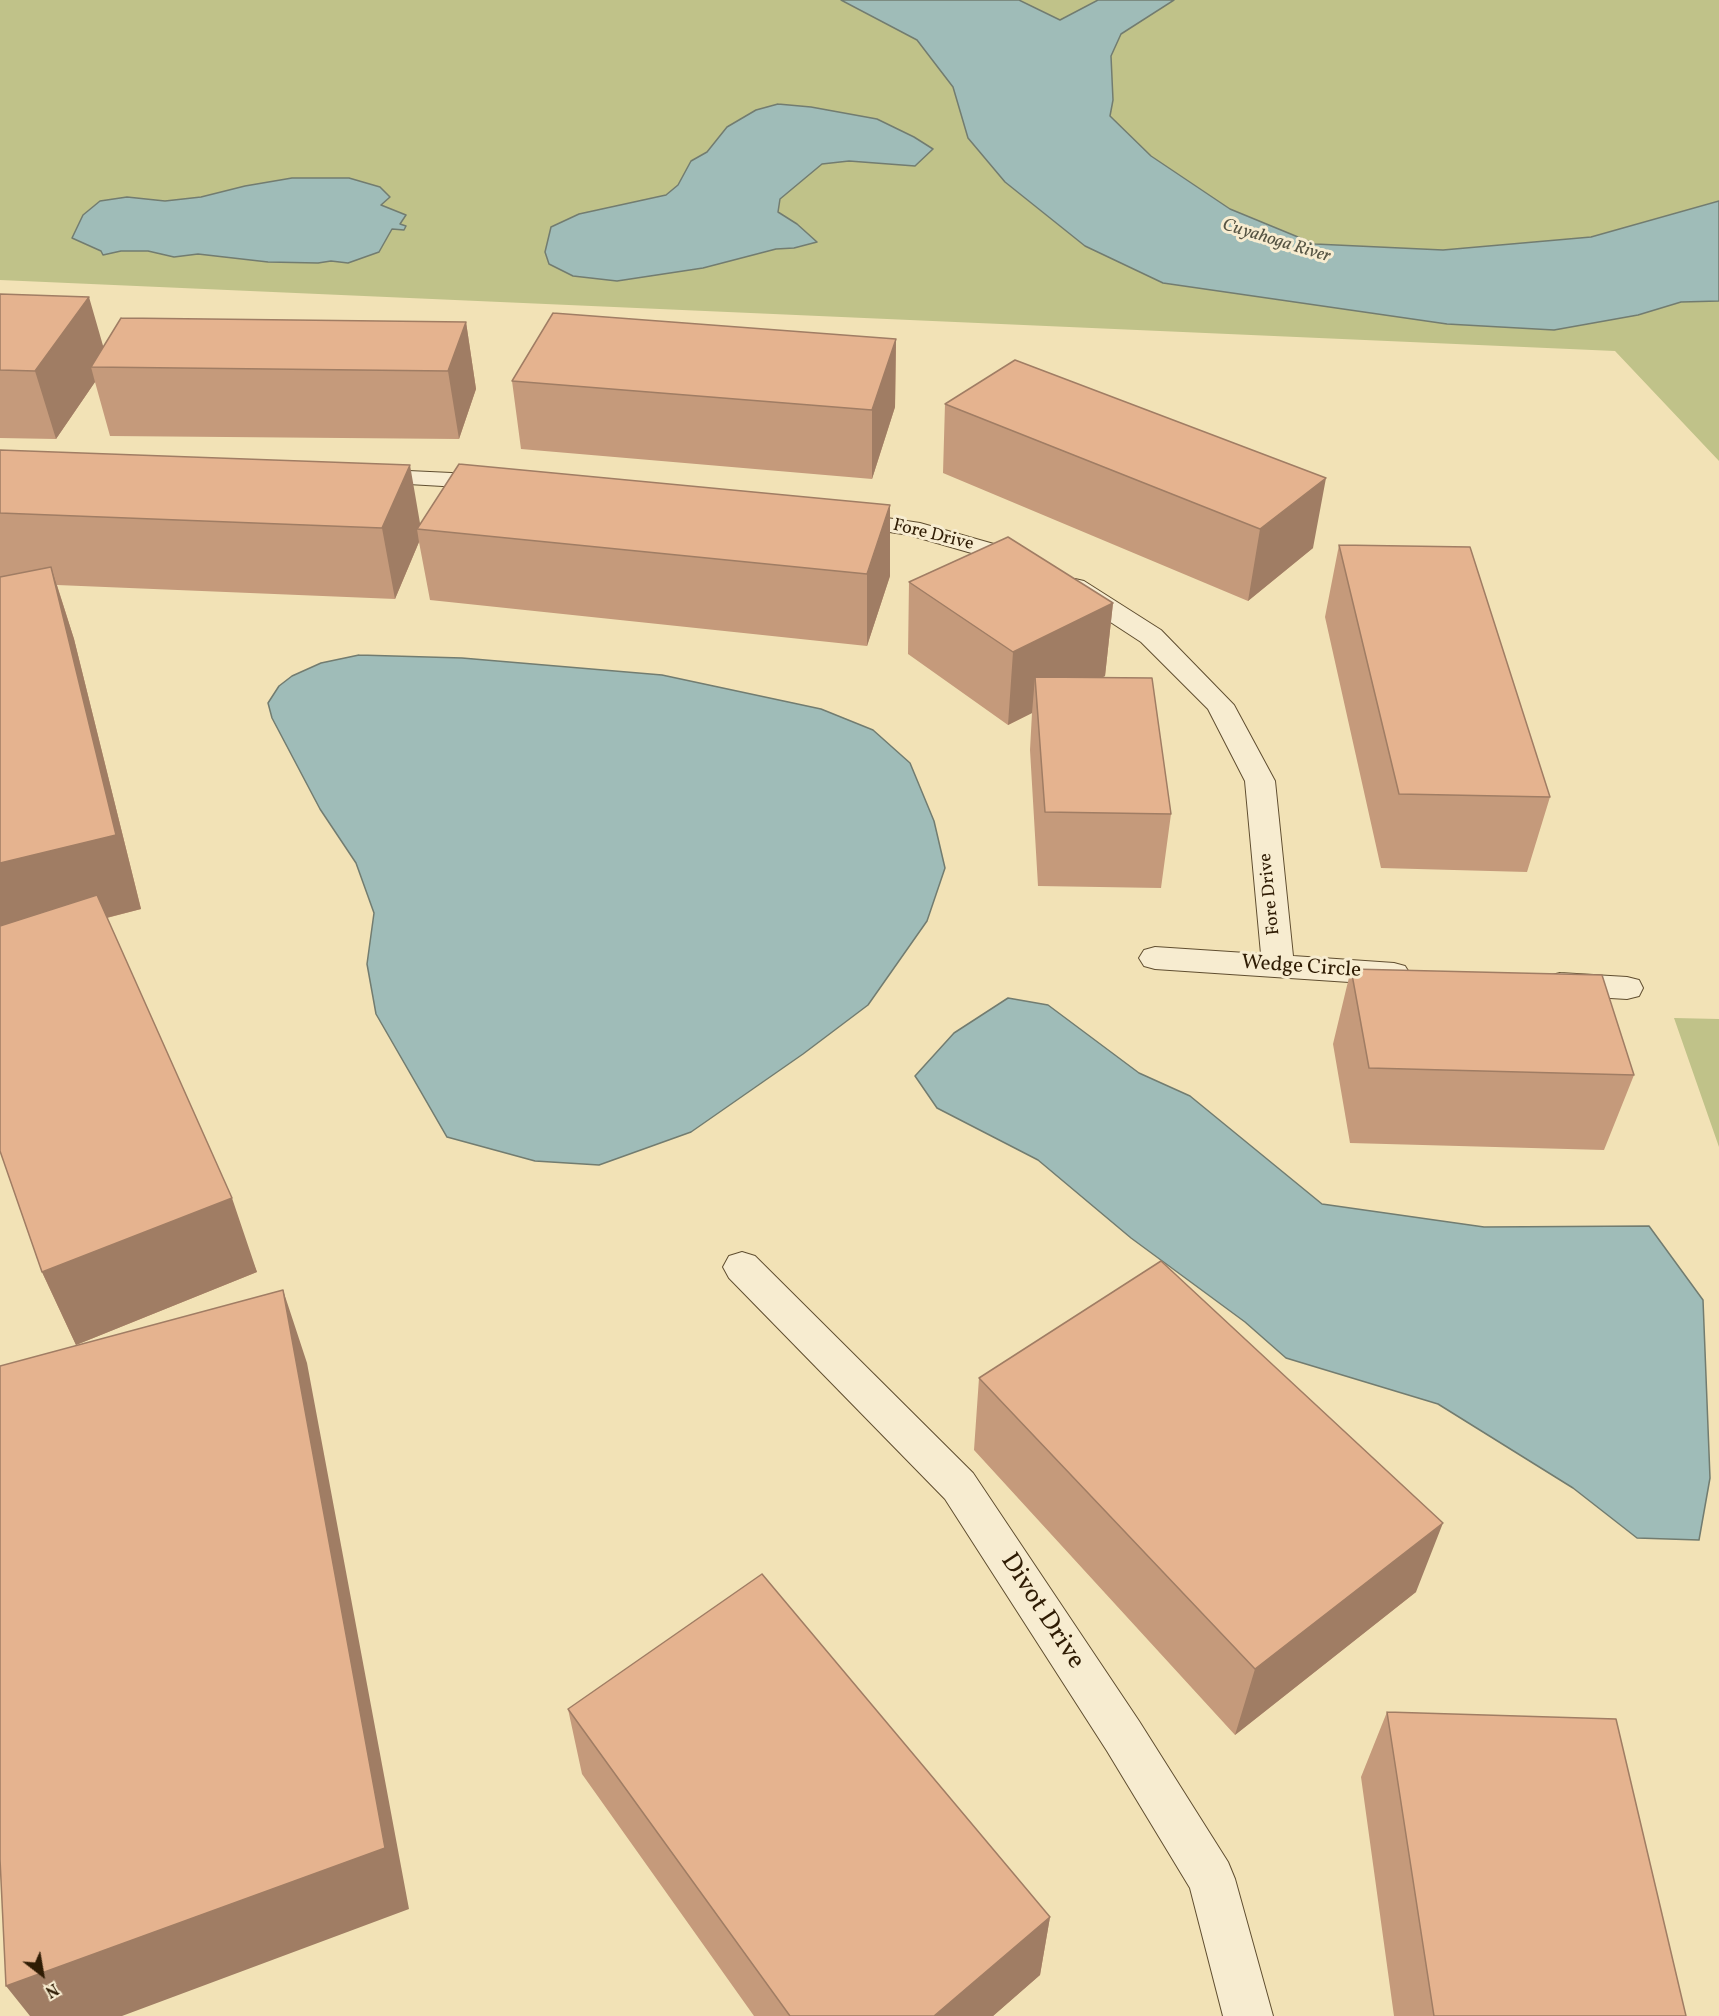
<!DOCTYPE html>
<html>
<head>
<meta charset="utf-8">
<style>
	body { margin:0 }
	#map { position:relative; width:1719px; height:2016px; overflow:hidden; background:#f2e2b6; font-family:Vollkorn,serif }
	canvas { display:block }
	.north { position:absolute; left:12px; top:1944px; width:60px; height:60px; -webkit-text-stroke:4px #f7ecd0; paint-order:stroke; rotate:149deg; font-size:16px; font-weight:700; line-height:24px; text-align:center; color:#2f1c04 }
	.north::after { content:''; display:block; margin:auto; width:21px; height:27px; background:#2f1c04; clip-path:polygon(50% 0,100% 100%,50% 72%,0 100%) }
</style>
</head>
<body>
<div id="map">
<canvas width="1719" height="2016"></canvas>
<div class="north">N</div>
</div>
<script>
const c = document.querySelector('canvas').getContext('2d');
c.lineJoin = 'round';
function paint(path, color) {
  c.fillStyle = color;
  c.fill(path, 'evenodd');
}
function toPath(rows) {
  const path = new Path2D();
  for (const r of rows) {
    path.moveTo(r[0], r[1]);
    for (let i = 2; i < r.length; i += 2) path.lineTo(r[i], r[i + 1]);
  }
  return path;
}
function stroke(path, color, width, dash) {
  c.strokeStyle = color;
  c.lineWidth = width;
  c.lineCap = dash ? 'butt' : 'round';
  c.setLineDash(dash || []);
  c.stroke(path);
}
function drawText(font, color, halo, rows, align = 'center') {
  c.font = font + ' Vollkorn,serif';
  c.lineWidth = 6;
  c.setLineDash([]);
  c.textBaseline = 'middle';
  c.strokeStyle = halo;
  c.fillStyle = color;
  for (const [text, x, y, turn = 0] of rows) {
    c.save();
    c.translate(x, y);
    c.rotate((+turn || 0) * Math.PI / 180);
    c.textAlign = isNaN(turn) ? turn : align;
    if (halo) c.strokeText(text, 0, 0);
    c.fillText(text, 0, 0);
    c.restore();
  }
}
const green = toPath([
	[0,0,841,0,917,40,953,87,968,138,1005,182,1085,246,1163,283,1447,324,1554,330,1638,315,1681,302,1719,301,1719,461,1615,351,0,280],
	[1019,0,1098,0,1060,20],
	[1174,0,1719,0,1719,201,1591,237,1443,250,1315,244,1230,209,1151,156,1110,116,1113,100,1111,56,1121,34],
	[1674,1018,1719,1019,1719,1147]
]);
const water = toPath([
	[841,0,1019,0,1060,20,1098,0,1174,0,1121,34,1111,56,1113,100,1110,116,1151,156,1230,209,1315,244,1443,250,1591,237,1719,201,1719,301,1681,302,1638,315,1554,330,1447,324,1163,283,1085,246,1005,182,968,138,953,87,917,40,841,0],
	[778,104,811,107,877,119,914,137,933,149,915,166,849,161,822,164,780,199,778,212,797,224,817,242,794,248,776,249,703,268,617,281,573,276,549,264,545,252,551,227,579,214,666,195,678,185,691,161,707,152,727,127,756,110,778,104],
	[292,178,349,178,380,187,390,197,381,205,406,215,400,224,406,226,404,230,392,229,379,252,348,263,331,261,318,263,268,262,198,254,174,257,148,251,121,251,103,255,101,251,72,238,83,215,100,201,127,197,165,201,201,197,245,186,292,178],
	[359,655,462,658,662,675,821,709,873,730,910,763,934,821,945,868,927,921,868,1005,803,1054,691,1132,599,1165,535,1161,447,1137,376,1014,367,964,374,913,356,863,320,809,272,718,268,703,279,686,292,676,321,663,359,655],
	[1008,998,1048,1005,1139,1073,1190,1096,1322,1204,1484,1227,1649,1226,1703,1300,1710,1478,1699,1540,1637,1538,1573,1488,1438,1404,1286,1358,1245,1322,1131,1238,1038,1160,937,1108,915,1076,954,1033,1008,998]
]);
const minor = toPath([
	[366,469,494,475,503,477,506,482,503,487,494,489,357,481,354,476,357,471,366,469],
	[847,512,920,523,1036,556,1040,561,1036,566,1027,569,909,535,838,524,835,519,838,514,847,512],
	[1075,579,1084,581,1161,630,1234,705,1275,781,1293,956,1394,963,1405,966,1410,974,1405,982,1394,985,1155,969,1144,966,1139,958,1144,950,1155,947,1261,954,1245,781,1208,709,1141,642,1066,593,1062,587,1066,581,1075,579],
	[1560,973,1627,977,1639,980,1643,988,1639,996,1627,999,1560,995,1548,992,1544,984,1548,976,1560,973],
	[742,1252,755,1256,973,1473,1139,1721,1228,1862,1235,1879,1273,2016,1223,2016,1190,1888,1107,1751,945,1499,729,1278,723,1267,729,1256,742,1252]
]);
const wall = toPath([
	[0,294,103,347,466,322,476,389,459,439,110,436,95,382,56,439,0,438],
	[896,339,895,407,872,479,521,449,512,381],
	[945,404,1313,548,1248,601,943,473],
	[0,450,420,524,890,576,867,646,430,600,419,542,395,599,57,585,74,639,141,909,107,918,257,1272,76,1345,42,1272,0,1151],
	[1339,545,1550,797,1527,872,1381,868,1325,617],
	[909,582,1113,603,1105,676,1101,678,1171,814,1161,888,1038,886,1030,750,1032,713,1008,725,908,654],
	[1351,969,1634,1075,1604,1150,1350,1143,1333,1044],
	[979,1378,1416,1592,1235,1735,974,1450],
	[568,1709,1050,1917,1040,1975,993,2016,754,2016,582,1774],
	[1387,1712,1686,2016,1394,2016,1361,1777]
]);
const shadedWall = toPath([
	[89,297,108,363,91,367,95,382,56,439,35,371],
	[466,322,476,389,459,439,448,371],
	[896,339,895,407,872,479,872,410],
	[410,465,421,529,417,529,419,542,395,599,382,528],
	[1326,478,1313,548,1248,601,1260,529],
	[890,505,890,576,867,646,867,574],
	[51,567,74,639,141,909,0,945,0,863],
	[1113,603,1105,676,1037,710,1035,677,1032,713,1008,725,1013,652],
	[232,1198,257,1272,76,1345,42,1272],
	[283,1290,307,1363,409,1909,122,2016,30,2016,6,1986],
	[1443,1523,1416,1592,1235,1735,1255,1669],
	[1050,1917,1040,1975,993,2016,934,2016]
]);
const building = toPath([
	[0,294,89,297,35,371,0,370,0,294],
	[553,313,896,339,872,410,512,381,553,313],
	[121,318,466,322,448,371,91,367,121,318],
	[1015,360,1326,478,1260,529,945,404,1015,360],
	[0,450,410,465,382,528,0,513,0,450],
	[459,464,890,505,867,574,417,529,459,464],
	[1008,537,1113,603,1013,652,909,582,1008,537],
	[1339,545,1470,547,1550,797,1399,794,1339,545],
	[51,567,116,835,0,863,0,577,51,567],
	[1035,677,1152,678,1171,814,1045,812,1035,677],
	[97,895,232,1198,42,1272,0,1151,0,926,97,895],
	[1351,969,1602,975,1634,1075,1369,1068,1351,969],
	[1161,1261,1443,1523,1255,1669,979,1378,1161,1261],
	[283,1290,385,1848,6,1986,0,1859,0,1366,283,1290],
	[762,1574,1050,1917,934,2016,790,2016,568,1709,762,1574],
	[1387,1712,1616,1719,1686,2016,1434,2016,1387,1712]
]);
const farWaternames = [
	["Cuyahoga River",1276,242,17]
];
const farStreetnames = [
	["Fore Drive",933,536,14],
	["Fore Drive",1271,894,-96]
];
const streetNames = [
	["Wedge Circle",1301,968,4]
];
const nearStreetnames = [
	["Divot Drive",1041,1612,57]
];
paint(green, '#c0c289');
paint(water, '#9fbcb8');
stroke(water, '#727c70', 1.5);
stroke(minor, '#604e30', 2);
paint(minor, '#f7ecd0');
paint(wall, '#c59a7b');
paint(shadedWall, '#a07d64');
paint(building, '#e5b38f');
stroke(building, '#a07d64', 1.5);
drawText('italic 18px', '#565443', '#f7ecd0', farWaternames);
drawText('18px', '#2f1c04', '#f7ecd0', farStreetnames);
drawText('21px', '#2f1c04', '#f7ecd0', streetNames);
drawText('26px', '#2f1c04', '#f7ecd0', nearStreetnames);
</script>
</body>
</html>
